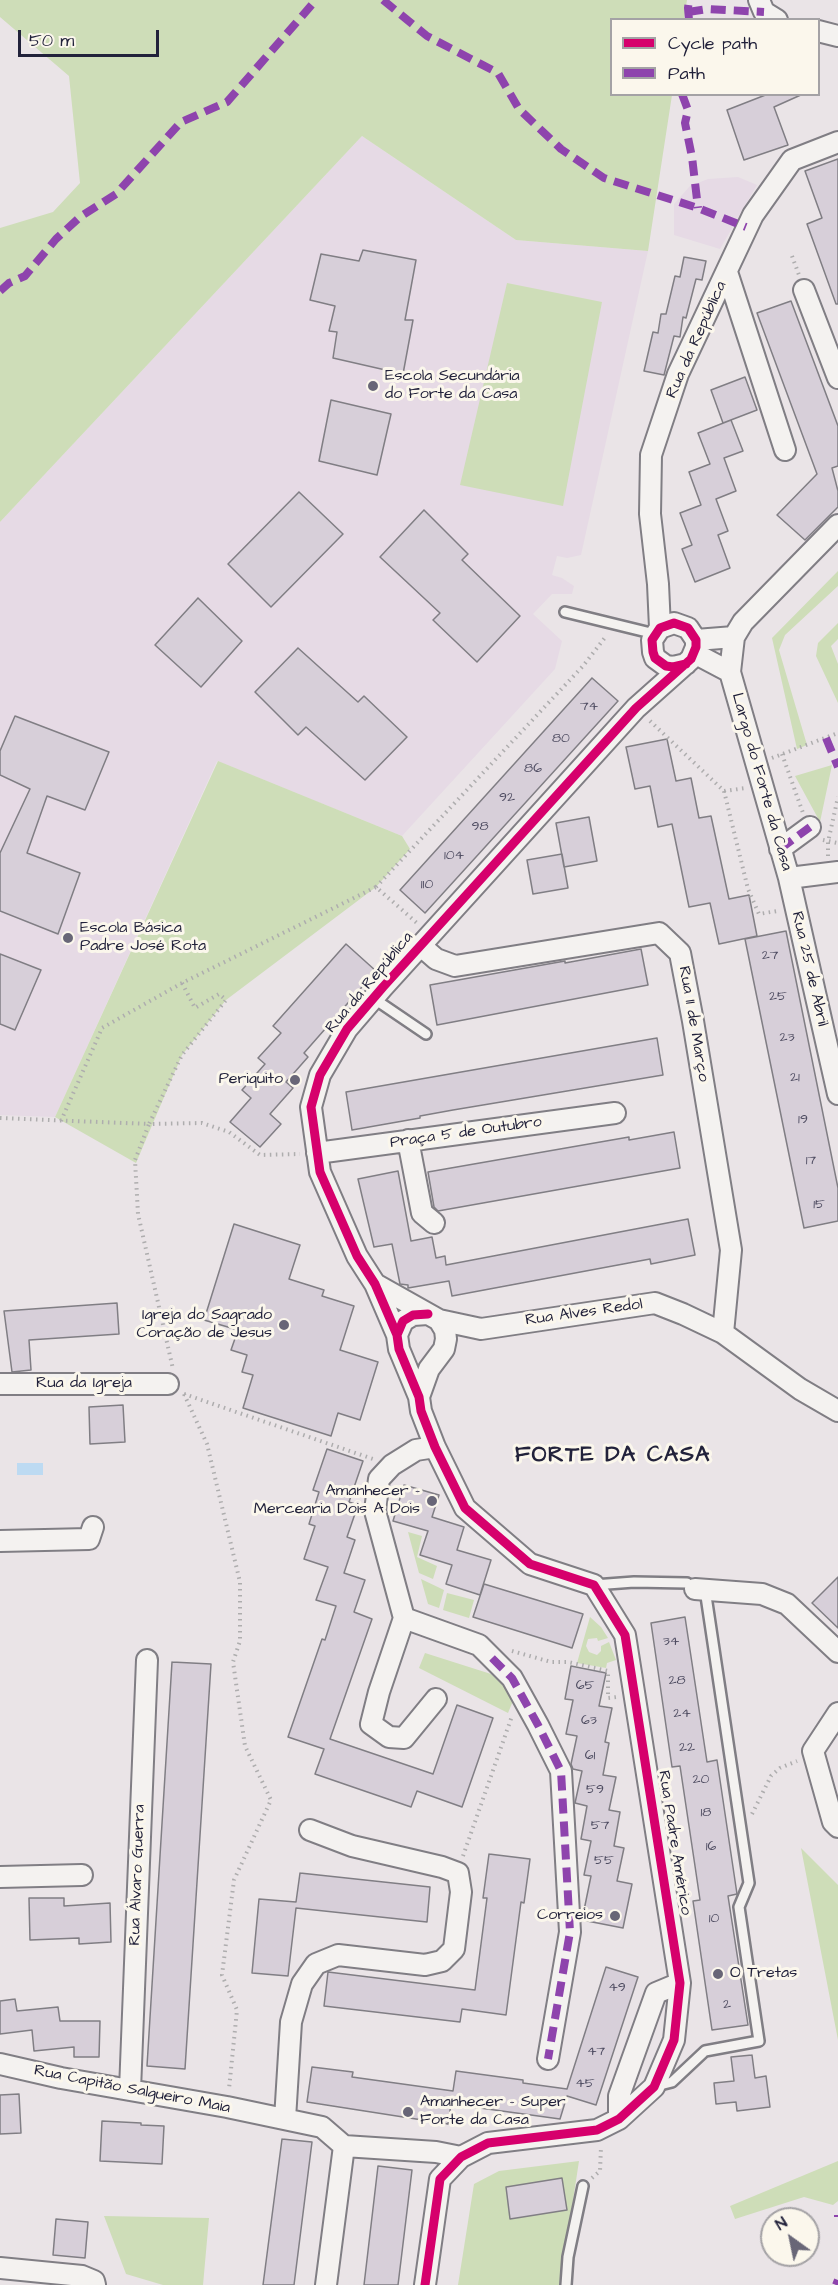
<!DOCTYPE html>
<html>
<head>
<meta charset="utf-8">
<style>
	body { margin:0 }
	#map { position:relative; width:838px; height:2285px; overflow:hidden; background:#eae4e7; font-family:"Architects Daughter",sans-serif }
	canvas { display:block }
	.legend { position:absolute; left:610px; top:18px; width:210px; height:78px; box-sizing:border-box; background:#fbf7ec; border:2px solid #a4a2a5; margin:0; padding:8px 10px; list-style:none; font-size:18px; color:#22223b }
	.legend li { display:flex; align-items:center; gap:12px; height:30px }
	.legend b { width:30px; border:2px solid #a4a2a5 }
	.north { position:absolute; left:760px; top:2207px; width:60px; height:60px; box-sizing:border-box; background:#fbf7ec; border:2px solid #a4a2a5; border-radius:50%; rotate:327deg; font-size:16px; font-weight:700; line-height:24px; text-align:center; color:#22223b }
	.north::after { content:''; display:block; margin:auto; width:21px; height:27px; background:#686677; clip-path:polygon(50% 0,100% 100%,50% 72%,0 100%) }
	.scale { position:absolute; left:18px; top:30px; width:141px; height:27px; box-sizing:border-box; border:3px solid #22223b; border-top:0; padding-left:8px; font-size:18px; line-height:21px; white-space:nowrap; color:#22223b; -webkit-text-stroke:4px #fbf7ec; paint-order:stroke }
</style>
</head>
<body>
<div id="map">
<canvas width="838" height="2285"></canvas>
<ul class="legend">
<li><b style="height:8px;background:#d6006c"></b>Cycle path</li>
<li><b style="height:8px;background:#8e44ad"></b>Path</li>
</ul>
<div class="north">N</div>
<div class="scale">50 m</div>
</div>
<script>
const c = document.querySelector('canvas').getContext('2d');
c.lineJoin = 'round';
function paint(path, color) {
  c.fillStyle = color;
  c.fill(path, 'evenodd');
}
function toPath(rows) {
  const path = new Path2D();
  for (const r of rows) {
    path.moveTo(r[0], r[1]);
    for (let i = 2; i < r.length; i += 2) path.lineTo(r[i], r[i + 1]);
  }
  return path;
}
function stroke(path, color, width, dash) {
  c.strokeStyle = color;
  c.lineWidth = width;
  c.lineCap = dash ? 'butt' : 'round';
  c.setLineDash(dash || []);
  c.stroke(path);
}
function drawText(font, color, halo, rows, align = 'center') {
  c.font = font + ' "Architects Daughter",sans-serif';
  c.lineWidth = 6;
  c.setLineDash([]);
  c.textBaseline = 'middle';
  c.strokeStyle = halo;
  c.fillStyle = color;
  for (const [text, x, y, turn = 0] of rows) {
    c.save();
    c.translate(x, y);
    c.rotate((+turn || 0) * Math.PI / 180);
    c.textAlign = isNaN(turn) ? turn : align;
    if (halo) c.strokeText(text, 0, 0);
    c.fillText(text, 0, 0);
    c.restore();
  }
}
const built = toPath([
	[362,136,516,240,648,251,581,555,567,558,557,556,552,575,562,578,574,586,572,594,552,594,533,614,562,641,555,669,402,836,217,761,55,1117,0,1115,0,522],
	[738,177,757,185,720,249,674,235,674,204,690,186,708,179]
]);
const green = toPath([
	[0,0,687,0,684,19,612,20,612,94,672,95,648,251,516,240,362,136,0,522,0,228,53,212,80,183,69,76,0,17],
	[507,283,602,302,563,506,460,485],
	[838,571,838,586,785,635,779,650,807,745,797,749,772,638],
	[838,623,838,639,831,646,838,664,838,703,816,656,818,643],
	[218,761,402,836,410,849,376,887,226,1000,182,1055,136,1163,55,1117],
	[832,765,820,822,795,776],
	[408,1532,422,1536,417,1557,437,1566,433,1579,419,1573],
	[421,1579,444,1590,439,1608,428,1604],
	[447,1593,474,1600,469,1618,443,1610],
	[590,1617,601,1627,608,1638,598,1641,597,1638,588,1639,586,1646,589,1652,597,1655,601,1651,601,1646,609,1642,616,1660,607,1663,606,1668,577,1663],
	[425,1653,491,1674,515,1696,508,1713,419,1668],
	[801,1848,838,1885,838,2040],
	[579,2161,560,2285,458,2285,474,2184,499,2171],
	[838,2161,838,2201,833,2205,804,2197,735,2219,730,2206],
	[104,2216,209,2218,203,2285,163,2285,126,2274]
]);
const water = toPath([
	[17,1463,43,1463,43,1475,17,1475]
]);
const building = toPath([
	[768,94,803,94,774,107,788,145,744,160,727,110,768,94],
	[838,159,838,304,836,304,807,224,822,218,805,171,838,159],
	[363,250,416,260,405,320,413,320,403,374,333,358,337,332,329,331,335,306,310,300,321,254,359,261,363,250],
	[684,257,706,261,702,280,696,279,686,318,683,317,680,337,674,336,664,375,644,371,653,332,658,333,661,314,666,314,675,276,680,277,684,257],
	[791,301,838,426,838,466,832,468,838,491,838,507,805,540,777,515,817,474,757,313,791,301],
	[745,377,757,410,723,423,711,390,745,377],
	[331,400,391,414,377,475,319,461,331,400],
	[731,420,743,451,724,458,736,491,716,499,728,531,718,535,730,568,695,582,682,549,692,545,680,513,701,505,689,472,710,464,698,433,731,420],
	[299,492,343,534,271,607,228,564,299,492],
	[424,510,468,554,462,560,520,616,477,662,433,620,440,613,380,557,424,510],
	[198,598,242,641,201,687,155,645,198,598],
	[298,648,358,702,364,696,407,737,365,780,306,727,298,735,255,692,298,648],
	[592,678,618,701,425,913,400,890,592,678],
	[15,716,109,752,85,810,47,796,27,853,80,873,58,934,0,911,0,853,30,789,0,775,0,751,15,716],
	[667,739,676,781,691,778,699,818,711,816,729,899,749,895,757,936,719,944,710,903,689,907,672,824,658,827,650,786,635,789,626,747,667,739],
	[589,817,597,861,564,867,556,823,589,817],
	[562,854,568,888,533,894,527,860,562,854],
	[786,931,838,1188,838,1221,804,1228,745,939,786,931],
	[346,944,376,971,304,1053,308,1057,286,1082,293,1088,270,1114,281,1124,260,1147,230,1122,251,1098,242,1090,265,1064,258,1058,281,1033,273,1026,346,944],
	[641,949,648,985,437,1025,430,985,565,961,565,963,641,949],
	[0,954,41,970,15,1030,0,1024,0,954],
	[657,1038,663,1075,453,1110,420,1116,420,1118,352,1130,346,1092,657,1038],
	[674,1132,680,1168,438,1211,434,1207,428,1172,629,1137,629,1140,674,1132],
	[398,1171,411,1241,432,1237,436,1258,445,1256,446,1265,688,1219,695,1255,651,1264,650,1259,452,1296,449,1281,408,1288,408,1285,400,1284,392,1244,374,1247,358,1179,398,1171],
	[234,1224,300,1245,289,1279,324,1290,322,1296,354,1306,340,1350,378,1362,360,1420,338,1413,331,1436,243,1408,253,1375,242,1372,247,1355,231,1350,238,1330,204,1320,234,1224],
	[117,1303,119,1334,29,1340,31,1370,12,1372,4,1311,117,1303],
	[123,1405,125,1442,90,1444,89,1407,123,1405],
	[327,1449,363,1461,349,1502,358,1505,347,1537,355,1540,344,1573,365,1580,354,1612,372,1619,330,1739,433,1774,457,1705,493,1718,462,1807,417,1791,411,1807,315,1774,324,1749,288,1737,322,1639,325,1640,336,1606,316,1600,328,1567,304,1559,315,1526,309,1524,319,1492,313,1490,327,1449],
	[404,1485,439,1495,432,1517,464,1527,457,1550,491,1560,480,1595,446,1584,452,1565,420,1555,428,1531,393,1521,404,1485],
	[838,1577,838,1628,812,1603,838,1577],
	[484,1584,583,1614,572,1648,473,1617,484,1584],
	[685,1617,707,1762,717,1760,737,1894,728,1896,748,2025,712,2030,693,1901,700,1900,695,1866,680,1766,672,1767,651,1623,685,1617],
	[172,1662,211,1664,185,2069,147,2066,172,1662],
	[571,1666,606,1673,599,1706,612,1708,605,1742,609,1743,603,1775,616,1777,609,1810,620,1812,614,1846,624,1848,617,1881,632,1884,623,1928,582,1920,591,1876,584,1875,591,1841,581,1839,587,1806,575,1803,582,1771,573,1769,571,1764,577,1736,566,1734,573,1700,565,1699,571,1666],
	[489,1854,530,1859,524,1903,521,1902,506,2015,462,2009,460,2022,324,2006,328,1972,475,1990,487,1898,483,1898,489,1854],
	[300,1873,430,1887,427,1922,296,1908,288,1976,252,1973,259,1899,296,1902,300,1873],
	[29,1898,64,1898,64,1906,110,1903,111,1942,79,1944,79,1938,30,1940,29,1898],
	[606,1967,638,1977,596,2105,567,2096,560,2119,451,2104,448,2124,307,2102,312,2067,353,2072,352,2077,453,2091,456,2071,523,2080,523,2083,567,2089,606,1967],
	[15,1999,17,2011,58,2007,60,2021,100,2021,99,2057,74,2057,74,2047,34,2051,32,2030,0,2034,0,2001,15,1999],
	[752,2055,755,2078,766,2076,770,2107,737,2111,736,2102,716,2104,714,2083,734,2081,731,2057,752,2055],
	[19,2094,21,2133,0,2134,0,2095,19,2094],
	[102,2121,141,2123,141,2125,164,2126,162,2164,100,2161,102,2121],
	[282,2139,312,2142,294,2285,263,2285,282,2139],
	[378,2166,412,2170,398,2285,364,2285,378,2166],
	[562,2178,567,2210,510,2219,506,2187,562,2178],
	[56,2219,88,2222,85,2258,53,2255,56,2219]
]);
const path = toPath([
	[792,256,799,275],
	[650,721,724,791,746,788],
	[782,754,803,813],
	[772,758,838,733],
	[724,791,748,889,759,914,777,911],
	[823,840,837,843],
	[828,856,828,842,838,797],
	[376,887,583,666,607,635],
	[182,983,195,1008,219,994,226,1000,182,1055,149,1124,202,1123,229,1132,260,1155,300,1154],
	[0,1118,149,1124,135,1160,138,1214,173,1369],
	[61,1121,102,1028,182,983,376,887,417,923],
	[184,1394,207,1444,240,1582,240,1641,233,1662,245,1746,271,1800,234,1880,222,1975,237,2010,229,2089],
	[184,1394,373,1459],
	[512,1651,551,1662,568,1662,608,1671,608,1698,617,1697],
	[752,1814,771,1776,780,1768,797,1761],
	[463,1856,512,1716],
	[592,2178,600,2171,601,2147]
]);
const lane = toPath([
	[565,612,655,634],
	[373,998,426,1034],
	[594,1585,634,1582,687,1583,706,1596,749,1883,739,1907,759,2041,705,2051,672,2082,656,2086],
	[566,2285,568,2257,583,2186]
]);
const street = toPath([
	[759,0,764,12,777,20],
	[818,31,838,36],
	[727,272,785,450],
	[804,290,838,378],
	[838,525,743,622,734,637,730,672,789,878,838,1094],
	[660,628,658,584,650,514,651,455,678,374,753,215,792,160,838,142],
	[696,640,734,637],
	[694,653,730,672],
	[780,849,810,827],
	[789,878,838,872],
	[420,945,436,959,455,966,659,933,680,953,693,1021,731,1250,723,1333],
	[408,1140,422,1213,434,1223],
	[317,1153,615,1113],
	[375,1284,439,1320,445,1330,446,1339,444,1349,429,1369,419,1397],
	[439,1320,481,1329,655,1303,683,1314,723,1333,800,1389,838,1411],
	[397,1335,375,1284,357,1256,320,1172,311,1107,320,1075,347,1029,383,987,636,708,691,659,696,647,696,640,688,628,674,623,660,628,652,640,653,652,655,658,666,666,673,667,686,664],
	[0,1384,168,1384],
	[435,1447,416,1450,392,1465,379,1479,375,1511,404,1618,479,1645,512,1678,538,1725,561,1771,570,1932,548,2059],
	[0,1541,89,1539,93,1527],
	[695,1589,762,1594,787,1604,838,1652],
	[404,1618,379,1692,371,1724,389,1737,404,1738,436,1699],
	[838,1713,813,1751,833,1822,838,1827],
	[0,1877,82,1875],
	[0,2064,61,2078,227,2107,322,2127,344,2146,436,2152,461,2157],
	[130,2090,147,1660],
	[285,2119,291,2022,302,1984,316,1964,338,1955,425,1965,442,1961,454,1949,461,1892,458,1873,442,1867,352,1846,310,1830],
	[619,2119,619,2096,656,1993,680,1983],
	[0,2268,82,2276,94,2281,95,2285],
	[326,2285,344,2146],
	[425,2285,440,2179,461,2157,488,2143,597,2130,619,2119,654,2087,674,2040,680,1983,625,1635,594,1585,530,1564,465,1508,435,1447,421,1411,419,1397,399,1349,397,1335,403,1321,413,1315,428,1314]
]);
const quiet = toPath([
	[383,0,427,36,498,73,519,109,561,149,604,178,698,208,746,227],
	[688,12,708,9,764,12],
	[689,20,688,8,689,0],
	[682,94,688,110,685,123,692,157,698,208],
	[0,291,9,283,25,276,56,239,80,217,116,194,181,122,227,102,316,0],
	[826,738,838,767],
	[780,849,810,827],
	[492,1658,512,1678,538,1725,561,1771,570,1932,548,2059],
	[838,2215,838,2217],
	[836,2285,838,2280]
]);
const cycleway = toPath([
	[397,1335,375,1284,357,1256,320,1172,311,1107,320,1075,347,1029,383,987,636,708,691,659,696,647,696,640,688,628,674,623,660,628,652,640,653,652,655,658,666,666,673,667,686,664],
	[425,2285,440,2179,461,2157,488,2143,597,2130,619,2119,654,2087,674,2040,680,1983,625,1635,594,1585,530,1564,465,1508,435,1447,421,1411,419,1397,399,1349,397,1335,403,1321,413,1315,428,1314]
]);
const markers = [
	[373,386,6,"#686677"],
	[68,938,6,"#686677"],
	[295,1080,6,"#686677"],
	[284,1325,6,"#686677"],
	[432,1501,6,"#686677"],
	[615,1916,6,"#686677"],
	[718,1974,6,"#686677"],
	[408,2112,6,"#686677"]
];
const numberNames = [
	["74",589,707],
	["80",561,739],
	["86",533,769],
	["92",507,798],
	["98",480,827],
	["104",454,856],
	["110",427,885],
	["27",770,956],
	["25",778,997],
	["23",787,1038],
	["21",795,1078],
	["19",803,1120],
	["17",811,1161],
	["15",819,1205],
	["34",671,1642],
	["28",677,1681],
	["65",585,1686],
	["24",682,1714],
	["63",589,1721],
	["22",687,1748],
	["61",590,1756],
	["20",701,1780],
	["59",595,1790],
	["18",706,1813],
	["57",600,1826],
	["16",711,1847],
	["55",604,1861],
	["10",714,1919],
	["49",617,1988],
	["2",727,2005],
	["47",596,2052],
	["45",585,2084]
];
const streetNames = [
	["Rua da República",697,340,-66],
	["Largo do Forte da Casa",761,782,74],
	["Rua 25 de Abril",809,969,77],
	["Rua da República",370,983,-50],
	["Rua 11 de Março",693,1024,80],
	["Praça 5 de Outubro",466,1133,-8],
	["Rua Alves Redol",584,1313,-8],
	["Rua da Igreja",84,1384],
	["Rua Padre Américo",674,1843,81],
	["Rua Álvaro Guerra",138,1875,-88],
	["Rua Capitão Salgueiro Maia",132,2090,11]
];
const poiNames = [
	["Escola Secundária",385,377],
	["do Forte da Casa",385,395],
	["Escola Básica",80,929],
	["Padre José Rota",80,947],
	["Periquito",283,1080,"right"],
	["Igreja do Sagrado",272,1316,"right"],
	["Coração de Jesus",272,1334,"right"],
	["Amanhecer -",420,1492,"right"],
	["Mercearia Dois A Dois",420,1510,"right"],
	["Correios",603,1916,"right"],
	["O Tretas",730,1974],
	["Amanhecer - Super",420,2103],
	["Forte da Casa",420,2121]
];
const districtNames = [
	["FORTE DA CASA",613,1456]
];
paint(built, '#e6dae5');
paint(green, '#ceddb8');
paint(water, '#bddaf2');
paint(building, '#d7cfd9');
stroke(building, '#807e84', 1.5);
stroke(lane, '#807e84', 14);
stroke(street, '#807e84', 24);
stroke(path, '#aeadae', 4, [1.5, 4.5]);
stroke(lane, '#f4f2f0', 9);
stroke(street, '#f4f2f0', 20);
stroke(quiet, '#8e44ad', 8, [15, 8]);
stroke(cycleway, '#d6006c', 9);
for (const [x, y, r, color] of markers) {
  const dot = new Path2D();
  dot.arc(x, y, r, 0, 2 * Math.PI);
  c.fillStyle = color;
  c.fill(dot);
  stroke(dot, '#fbf7ec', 2);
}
drawText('14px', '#4f4d62', null, numberNames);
drawText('16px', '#22223b', '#fbf7ec', streetNames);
drawText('16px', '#22223b', '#fbf7ec', poiNames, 'left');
c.letterSpacing = '1.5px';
drawText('bold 22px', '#22223b', '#fbf7ec', districtNames);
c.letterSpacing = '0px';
</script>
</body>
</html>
